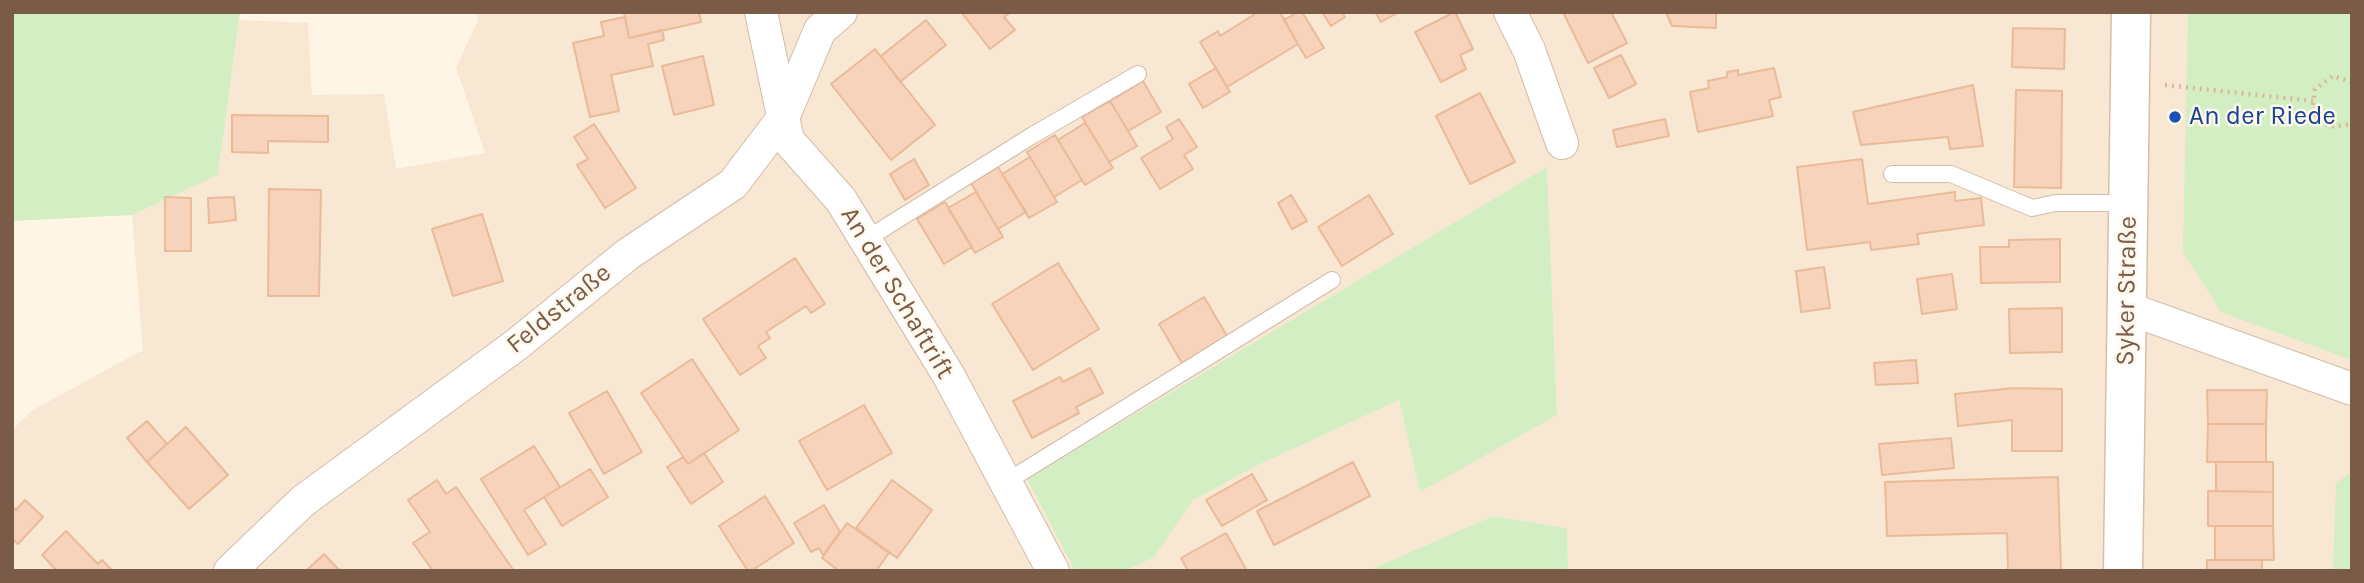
<!DOCTYPE html>
<html>
<head>
<meta charset="utf-8">
<style>
	body { margin:0 }
	#map { position:relative; width:2364px; height:583px; overflow:hidden; background:#fef5e5; font-family:Karla,sans-serif }
	canvas { display:block }
	.frame { position:absolute; inset:0; border:14px solid #7a5b47; pointer-events:none }
</style>
</head>
<body>
<div id="map">
<canvas width="2364" height="583"></canvas>
<div class="frame"></div>
</div>
<script>
const c = document.querySelector('canvas').getContext('2d');
c.lineJoin = 'round';
function paint(path, color) {
  c.fillStyle = color;
  c.fill(path, 'evenodd');
}
function toPath(rows) {
  const path = new Path2D();
  for (const r of rows) {
    path.moveTo(r[0], r[1]);
    for (let i = 2; i < r.length; i += 2) path.lineTo(r[i], r[i + 1]);
  }
  return path;
}
function stroke(path, color, width, dash) {
  c.strokeStyle = color;
  c.lineWidth = width;
  c.lineCap = dash ? 'butt' : 'round';
  c.setLineDash(dash || []);
  c.stroke(path);
}
function drawText(font, color, halo, rows, align = 'center') {
  c.font = font + ' Karla,sans-serif';
  c.lineWidth = 5;
  c.setLineDash([]);
  c.textBaseline = 'middle';
  c.strokeStyle = halo;
  c.fillStyle = color;
  for (const [text, x, y, turn = 0] of rows) {
    c.save();
    c.translate(x, y);
    c.rotate((+turn || 0) * Math.PI / 180);
    c.textAlign = isNaN(turn) ? turn : align;
    if (halo) c.strokeText(text, 0, 0);
    c.fillText(text, 0, 0);
    c.restore();
  }
}
const residential = toPath([
	[477,12,2352,12,2352,571,1568,571,1567,528,1493,516,1367,571,1125,571,1154,556,1193,500,1258,465,1399,400,1420,491,1557,415,1547,168,1027,480,1075,571,12,571,12,430,33,410,143,350,132,215,218,175,239,20,308,23,312,95,384,94,396,169,485,153,456,68,478,20]
]);
const green = toPath([
	[12,12,240,12,218,175,132,215,12,221],
	[2188,12,2352,12,2352,360,2221,312,2183,251],
	[1547,167,1557,415,1420,492,1399,400,1258,465,1193,500,1154,557,1125,571,1075,571,1027,479],
	[2352,471,2352,571,2333,571,2336,484],
	[1493,516,1567,528,1568,571,1367,571]
]);
const building = toPath([
	[624,12,699,12,701,22,629,38,624,12],
	[961,12,1011,12,1004,17,1015,30,990,49,961,12],
	[1258,12,1280,12,1298,44,1227,87,1200,42,1218,31,1220,36,1258,12],
	[1298,12,1302,12,1324,48,1306,58,1284,20,1298,12],
	[1322,12,1342,12,1345,17,1331,26,1322,12],
	[1375,12,1399,12,1381,22,1375,12],
	[1455,12,1473,49,1460,55,1466,69,1441,82,1415,32,1455,12],
	[1563,12,1611,12,1627,43,1588,63,1563,12],
	[1666,12,1716,12,1716,28,1672,26,1666,12],
	[625,17,629,38,662,30,664,40,648,44,653,66,611,75,619,111,590,117,573,43,604,36,601,22,625,17],
	[926,20,946,45,900,82,881,56,926,20],
	[2013,28,2065,29,2064,69,2012,67,2013,28],
	[875,49,935,125,891,160,831,84,875,49],
	[1621,55,1636,84,1609,98,1594,68,1621,55],
	[703,56,714,105,674,115,662,66,703,56],
	[1216,68,1230,92,1203,108,1189,84,1216,68],
	[1774,68,1781,97,1769,100,1773,116,1698,132,1690,92,1709,88,1708,81,1727,77,1727,72,1738,70,1738,75,1774,68],
	[1143,81,1161,112,1128,131,1110,101,1143,81],
	[1973,85,1983,146,1950,149,1948,137,1861,145,1853,112,1973,85],
	[2016,90,2062,91,2061,188,2014,187,2016,90],
	[1480,93,1515,162,1470,184,1436,116,1480,93],
	[1110,101,1137,146,1109,162,1082,117,1110,101],
	[232,115,328,116,328,142,268,141,268,153,232,152,232,115],
	[1179,119,1197,147,1184,155,1193,169,1160,189,1141,158,1173,139,1166,127,1179,119],
	[1665,119,1669,136,1617,147,1613,130,1665,119],
	[1085,123,1113,168,1085,185,1058,140,1085,123],
	[594,124,636,188,605,208,577,165,588,159,574,137,594,124],
	[1055,135,1082,180,1054,197,1027,152,1055,135],
	[1030,157,1057,202,1029,218,1002,174,1030,157],
	[914,159,929,185,905,200,890,174,914,159],
	[1862,159,1868,204,1955,192,1955,201,1981,198,1984,225,1917,234,1919,244,1871,250,1870,242,1807,250,1797,167,1862,159],
	[998,167,1026,212,998,229,971,183,998,167],
	[269,189,321,190,319,296,268,296,269,189],
	[976,192,1003,237,975,253,948,208,976,192],
	[1291,195,1307,221,1292,229,1278,203,1291,195],
	[1369,195,1393,234,1342,266,1318,227,1369,195],
	[165,197,191,198,191,251,165,251,165,197],
	[234,197,236,220,209,223,208,198,234,197],
	[945,202,972,247,944,264,917,219,945,202],
	[482,214,503,281,453,296,432,229,482,214],
	[2060,239,2060,282,1981,283,1980,247,2009,247,2009,240,2060,239],
	[795,258,825,304,811,313,806,306,766,332,770,338,758,346,766,358,740,375,703,319,795,258],
	[1058,263,1099,329,1033,370,992,304,1058,263],
	[1824,267,1830,308,1801,312,1796,271,1824,267],
	[1952,274,1957,309,1922,314,1917,279,1952,274],
	[1204,297,1227,336,1182,363,1159,324,1204,297],
	[2062,308,2062,352,2010,353,2009,309,2062,308],
	[692,359,739,430,688,464,641,393,692,359],
	[1916,360,1918,383,1876,385,1874,363,1916,360],
	[1090,368,1103,393,1076,407,1079,413,1032,438,1013,401,1060,377,1063,382,1090,368],
	[2014,388,2062,389,2062,451,2012,451,2012,420,1958,426,1955,394,2014,388],
	[2207,390,2267,390,2266,424,2208,424,2207,390],
	[607,391,642,452,604,474,569,413,607,391],
	[864,405,892,453,827,490,799,441,864,405],
	[147,421,167,444,147,462,127,438,147,421],
	[2208,424,2266,424,2266,462,2207,462,2208,424],
	[186,427,228,475,189,509,147,462,186,427],
	[1951,438,1954,468,1882,475,1879,444,1951,438],
	[534,446,560,487,524,510,546,544,528,555,481,479,534,446],
	[704,453,723,482,691,504,667,467,683,457,688,464,704,453],
	[1353,462,1370,496,1274,545,1257,511,1353,462],
	[2216,462,2273,462,2273,492,2216,491,2216,462],
	[590,469,608,497,562,526,544,497,590,469],
	[1252,474,1267,500,1222,526,1206,500,1252,474],
	[2058,477,2061,571,2008,571,2007,533,1887,536,1885,482,2058,477],
	[437,480,446,494,456,487,514,571,433,571,413,543,430,532,408,500,437,480],
	[892,480,932,510,897,558,856,528,892,480],
	[2208,491,2273,492,2273,526,2208,526,2208,491],
	[765,496,794,543,751,571,748,571,719,526,765,496],
	[25,500,43,517,18,544,12,539,12,506,16,510,25,500],
	[824,505,840,532,823,555,819,548,811,552,794,523,824,505],
	[847,523,889,553,876,571,839,571,822,558,847,523],
	[2215,526,2273,526,2274,560,2215,560,2215,526],
	[66,531,98,564,102,560,113,571,57,571,42,555,66,531],
	[1226,533,1247,571,1188,571,1181,558,1226,533],
	[324,554,340,571,306,571,324,554],
	[2207,560,2262,560,2262,571,2207,571,2207,560]
]);
const path = toPath([
	[2352,82,2333,76,2315,89,2312,112,2329,127,2352,124],
	[2165,85,2313,101]
]);
const service = toPath([
	[1892,174,1951,174,2032,208,2056,203,2128,203],
	[865,240,1033,135,1138,74],
	[1006,482,1332,280]
]);
const minor = toPath([
	[761,12,788,140,841,200,949,376,1053,571],
	[1510,12,1529,50,1562,143],
	[2127,308,2352,389],
	[230,571,303,501,516,345,628,254,733,184,783,118,820,30,841,12]
]);
const secondary = toPath([
	[2123,571,2131,12]
]);
const markers = [
	[2175,117,7,"#1a4fb4"]
];
const transitNames = [
	["An der Riede",2189,117]
];
const streetNames = [
	["Syker Straße",2127,291,-89],
	["An der Schaftrift",897,293,59],
	["Feldstraße",559,309,-39]
];
paint(residential, '#f7e7d3');
paint(green, '#d3eec2');
paint(building, '#f6d3ba');
stroke(building, '#eaba99', 2);
stroke(service, '#d1bdaa', 18);
stroke(minor, '#d1bdaa', 34);
stroke(secondary, '#d7bfa9', 41);
stroke(path, '#dcb79d', 4.5, [2, 5]);
stroke(service, '#fff', 16);
stroke(minor, '#fff', 32);
stroke(secondary, '#fff', 38);
for (const [x, y, r, color] of markers) {
  const dot = new Path2D();
  dot.arc(x, y, r, 0, 2 * Math.PI);
  c.fillStyle = color;
  c.fill(dot);
  stroke(dot, '#fff8ed', 2.5);
}
drawText('26px', '#164399', '#fff8ed', transitNames, 'left');
drawText('26px', '#7a5b47', '#fff8ed', streetNames);
</script>
</body>
</html>
